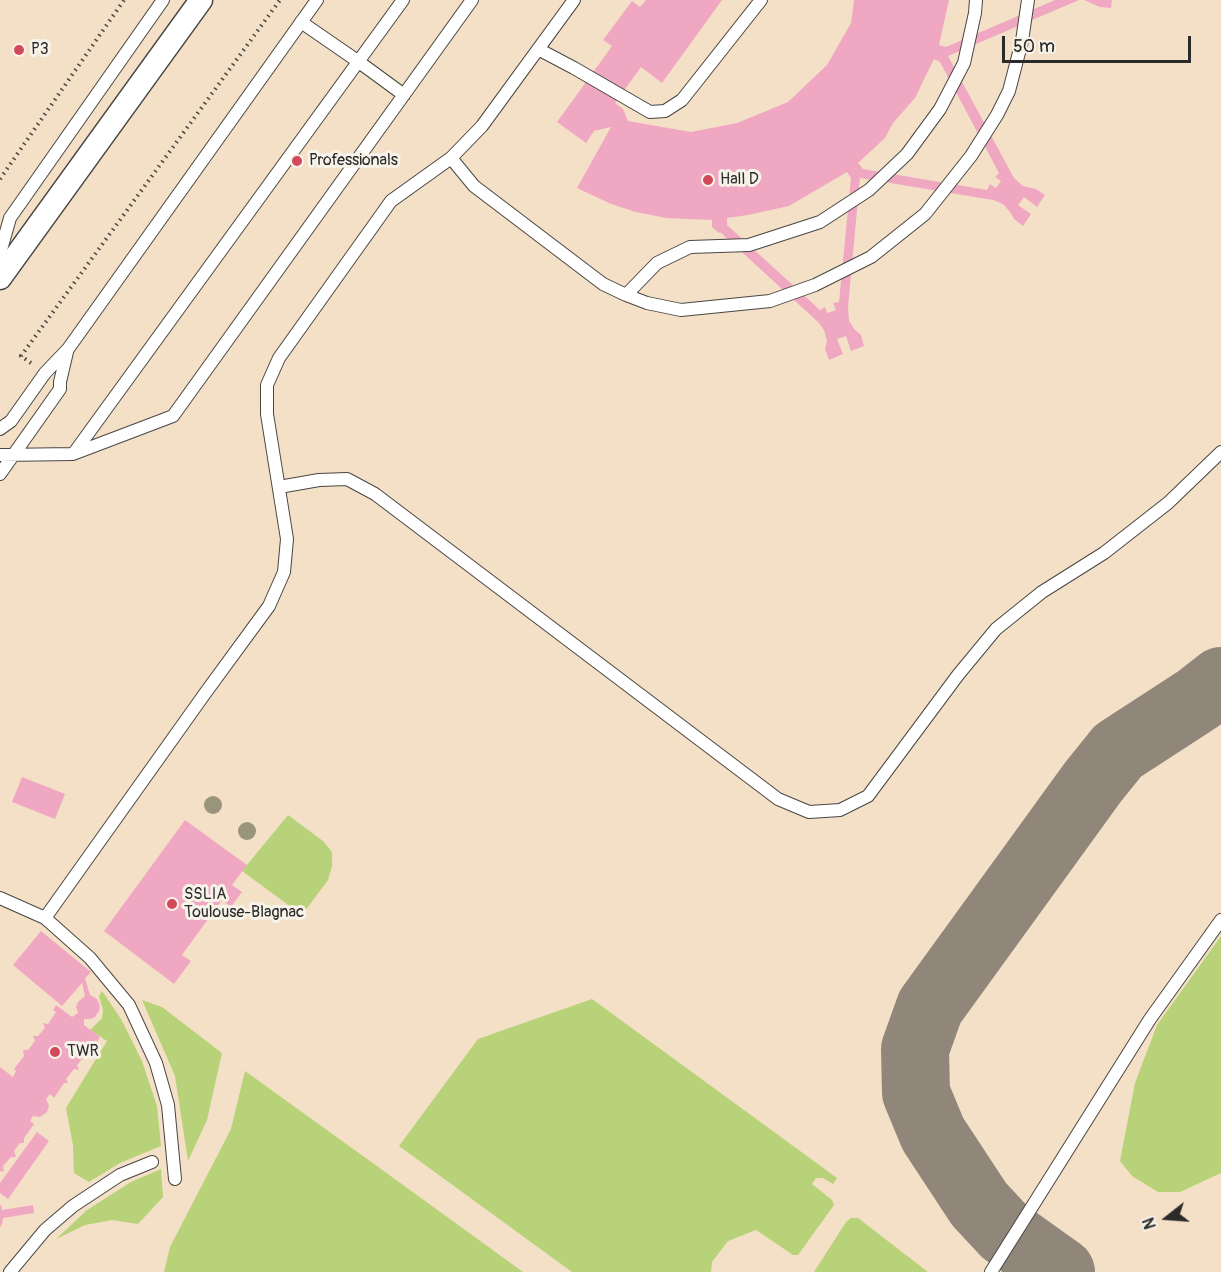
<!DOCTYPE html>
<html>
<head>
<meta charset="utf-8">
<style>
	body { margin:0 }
	#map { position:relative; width:1221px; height:1272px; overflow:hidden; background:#f4e0c7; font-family:Pangolin,sans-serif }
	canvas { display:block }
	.north { position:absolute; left:1137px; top:1188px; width:60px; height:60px; -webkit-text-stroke:4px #f7f3e8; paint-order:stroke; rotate:253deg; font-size:16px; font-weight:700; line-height:24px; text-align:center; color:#2b2b2b }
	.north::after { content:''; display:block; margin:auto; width:21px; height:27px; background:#2b2b2b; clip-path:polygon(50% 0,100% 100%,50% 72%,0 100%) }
	.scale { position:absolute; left:1002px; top:36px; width:189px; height:27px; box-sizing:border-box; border:3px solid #2b2b2b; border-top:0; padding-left:8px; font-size:18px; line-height:21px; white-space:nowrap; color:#2b2b2b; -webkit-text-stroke:4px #f7f3e8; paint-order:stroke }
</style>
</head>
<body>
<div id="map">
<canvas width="1221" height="1272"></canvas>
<div class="north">N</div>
<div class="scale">50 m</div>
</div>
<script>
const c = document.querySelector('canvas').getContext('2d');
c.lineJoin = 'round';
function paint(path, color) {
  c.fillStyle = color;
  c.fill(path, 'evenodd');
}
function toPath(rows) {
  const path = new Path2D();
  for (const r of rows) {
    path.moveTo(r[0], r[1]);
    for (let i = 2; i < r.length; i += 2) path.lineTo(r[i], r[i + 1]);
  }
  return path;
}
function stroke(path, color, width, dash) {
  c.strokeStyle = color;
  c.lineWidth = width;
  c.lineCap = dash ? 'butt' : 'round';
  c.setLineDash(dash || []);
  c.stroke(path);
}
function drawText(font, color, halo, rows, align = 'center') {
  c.font = font + ' Pangolin,sans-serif';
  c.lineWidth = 6;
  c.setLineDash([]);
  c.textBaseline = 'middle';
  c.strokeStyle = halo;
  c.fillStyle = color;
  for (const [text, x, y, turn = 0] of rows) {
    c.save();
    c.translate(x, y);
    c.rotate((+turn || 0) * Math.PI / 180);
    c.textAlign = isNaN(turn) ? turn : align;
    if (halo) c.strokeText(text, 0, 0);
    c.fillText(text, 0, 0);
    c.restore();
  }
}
const green = toPath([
	[288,815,323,841,332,852,332,867,328,880,302,915,242,871],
	[1221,936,1221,1173,1180,1192,1158,1192,1132,1176,1120,1161,1135,1083,1157,1025],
	[102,991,121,1019,142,1061,157,1106,161,1146,120,1163,89,1182,74,1173,73,1145,66,1108,107,1041,90,1030,102,1018,103,1010,99,996],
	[592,999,837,1178,833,1184,823,1178,816,1178,812,1184,832,1200,834,1205,798,1255,793,1255,756,1230,728,1241,712,1262,711,1272,572,1272,399,1146,478,1039],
	[142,1000,162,1007,222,1053,207,1120,188,1161,175,1076],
	[245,1071,381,1169,523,1272,164,1272,170,1247,231,1129],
	[161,1169,163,1197,138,1224,112,1220,85,1225,56,1239,87,1210,131,1182],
	[851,1218,858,1218,928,1272,814,1272,846,1222]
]);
const taxiway = toPath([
	[1061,1272,1005,1232,979,1204,933,1134,916,1093,915,1049,930,1007,1093,782,1118,751,1198,699,1221,681]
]);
const building = toPath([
	[646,0,722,0,662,83,641,67,615,103,623,109,628,121,691,132,737,123,788,102,827,65,851,23,854,0,949,0,939,45,946,47,1055,0,1079,0,948,56,1014,178,1023,186,1036,189,1045,195,1037,207,1024,197,1018,205,1031,214,1023,226,1014,219,1010,212,1003,204,993,200,860,178,848,307,849,321,855,330,861,335,864,346,851,351,846,336,837,339,843,354,829,360,825,349,827,341,824,330,818,322,720,232,719,233,712,227,712,220,666,218,636,212,611,204,577,188,611,127,594,131,586,143,557,122,612,46,603,40,632,1,640,7],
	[934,59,940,62,999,173,995,177,1001,181,996,188,990,184,987,190,863,169,858,163,885,138,893,123,915,98],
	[847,172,851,178,839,302,833,303,836,310,827,313,825,307,820,310,727,225,727,218,748,215,789,206],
	[1084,0,1112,0,1111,8,1100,7],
	[22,777,65,794,55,819,12,802],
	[185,820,247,865,232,885,242,892,231,907,222,900,182,955,191,961,174,984,104,931],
	[41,931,91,972,85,978,90,995,97,999,100,1006,99,1011,95,1017,90,1019,84,1019,84,1025,100,1037,97,1042,95,1041,86,1053,87,1057,84,1057,77,1065,79,1070,74,1069,66,1079,68,1083,64,1083,54,1098,50,1094,46,1099,49,1106,47,1112,40,1117,33,1116,30,1121,34,1124,24,1138,24,1143,20,1143,14,1151,16,1157,11,1157,3,1166,4,1172,0,1171,0,1067,13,1077,16,1071,14,1069,24,1056,23,1050,28,1050,35,1041,33,1036,38,1036,45,1028,43,1023,48,1024,56,1012,53,1010,56,1005,72,1017,78,1013,76,1007,78,1002,85,996,82,983,62,1006,13,965],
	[37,1132,49,1141,8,1199,0,1193,0,1183],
	[0,1205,1,1205,2,1210,33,1205,34,1213,3,1218,2,1224,0,1227]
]);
const path = toPath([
	[0,179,124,0],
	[31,363,21,356,280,0]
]);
const service = toPath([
	[301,22,359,62,404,95],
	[538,49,574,68,650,112,665,111,682,100,761,0],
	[451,158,474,186,603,284,626,295,647,303,681,310,770,301,815,285,871,257,925,214,971,156,997,115,1009,91,1022,41,1028,0],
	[0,253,10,218,163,0],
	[626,295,657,263,690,247,749,245,820,222,869,190,907,154,940,109,964,63,975,13,976,0],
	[0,429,11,421,45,373,68,349,317,0],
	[74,453,403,0],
	[0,455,73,454,173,416,472,0],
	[0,474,60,389,60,382,67,352],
	[279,487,319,480,347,479,375,494,778,799,809,812,840,810,868,796,958,675,996,629,1042,592,1104,553,1168,503,1221,452],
	[0,898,45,918,90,958,129,1005,156,1063,168,1105,175,1179],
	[45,918,206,692,269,606,284,572,287,539,267,414,267,385,279,358,391,201,451,158,482,126,574,0],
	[10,1272,45,1230,73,1206,120,1175,152,1162],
	[991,1272,1150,1019,1221,920]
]);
const minor = toPath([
	[0,278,201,0]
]);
const trees = [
	[213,805],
	[247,831]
];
const markers = [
	[19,50,6,"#d1495b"],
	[297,161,6,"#d1495b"],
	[708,180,6,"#d1495b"],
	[172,904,6,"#d1495b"],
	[55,1052,6,"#d1495b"]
];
const poiNames = [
	["P3",31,50],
	["Professionals",309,161],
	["Hall D",720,180],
	["SSLIA",184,895],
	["Toulouse-Blagnac",184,913],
	["TWR",67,1052]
];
paint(green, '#b7d278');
stroke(taxiway, '#908679', 68);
paint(building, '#f0a8c2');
stroke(service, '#494642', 14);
stroke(minor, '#494642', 25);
stroke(path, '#494642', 4, [1.5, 4.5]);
stroke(service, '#fff', 12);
stroke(minor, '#fff', 22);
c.fillStyle = '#99947c';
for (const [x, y] of trees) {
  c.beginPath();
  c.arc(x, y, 9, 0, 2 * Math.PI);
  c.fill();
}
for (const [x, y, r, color] of markers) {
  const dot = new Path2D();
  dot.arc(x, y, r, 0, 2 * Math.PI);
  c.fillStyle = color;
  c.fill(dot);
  stroke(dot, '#f7f3e8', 2);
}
drawText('16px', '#2b2b2b', '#f7f3e8', poiNames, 'left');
</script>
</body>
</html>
